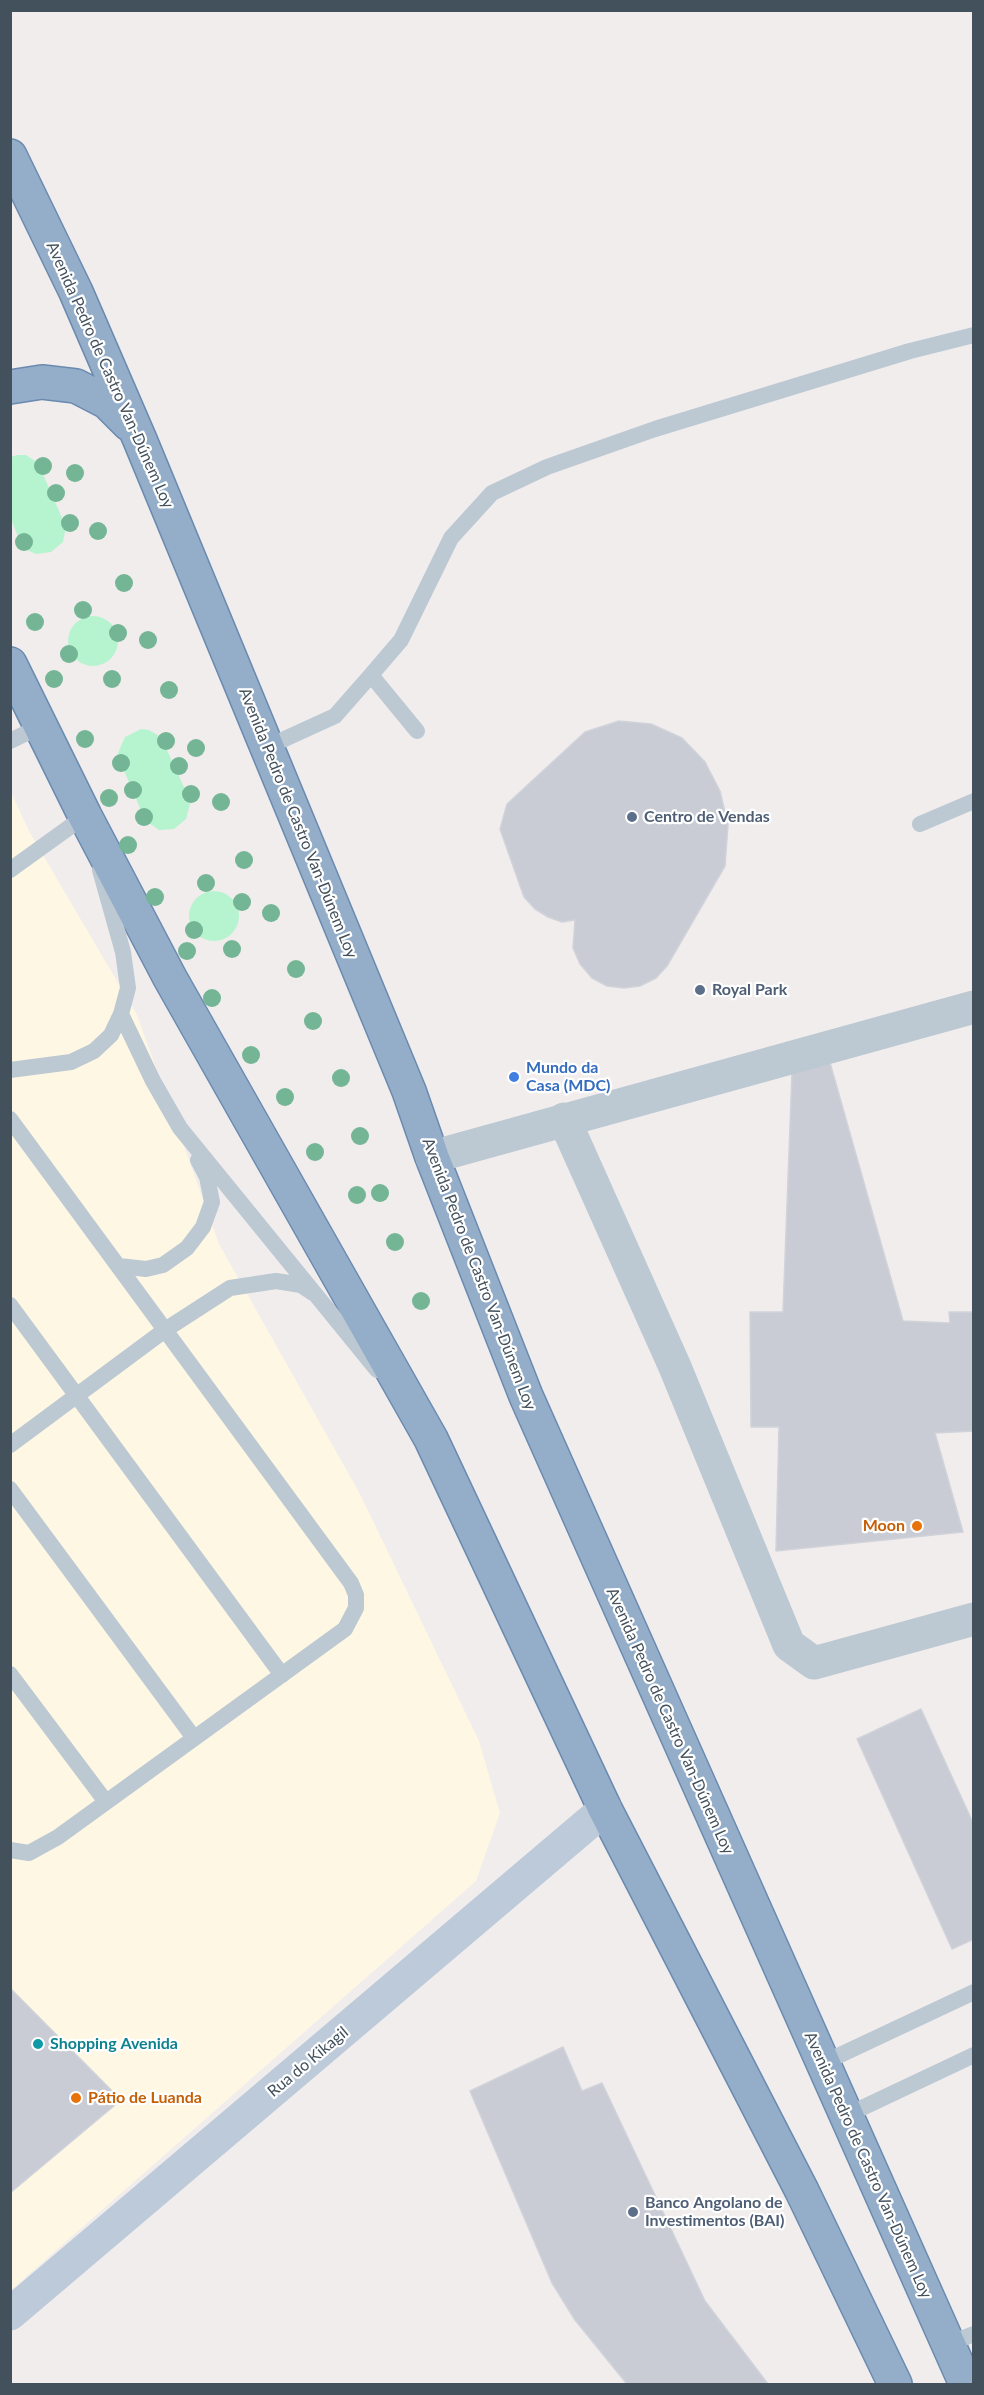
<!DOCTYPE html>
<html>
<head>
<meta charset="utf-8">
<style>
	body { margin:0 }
	#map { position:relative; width:984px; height:2395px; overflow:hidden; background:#f1eded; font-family:Lato,sans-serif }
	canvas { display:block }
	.frame { position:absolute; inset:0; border:12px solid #43515d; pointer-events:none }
</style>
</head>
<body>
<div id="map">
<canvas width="984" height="2395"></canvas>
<div class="frame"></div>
</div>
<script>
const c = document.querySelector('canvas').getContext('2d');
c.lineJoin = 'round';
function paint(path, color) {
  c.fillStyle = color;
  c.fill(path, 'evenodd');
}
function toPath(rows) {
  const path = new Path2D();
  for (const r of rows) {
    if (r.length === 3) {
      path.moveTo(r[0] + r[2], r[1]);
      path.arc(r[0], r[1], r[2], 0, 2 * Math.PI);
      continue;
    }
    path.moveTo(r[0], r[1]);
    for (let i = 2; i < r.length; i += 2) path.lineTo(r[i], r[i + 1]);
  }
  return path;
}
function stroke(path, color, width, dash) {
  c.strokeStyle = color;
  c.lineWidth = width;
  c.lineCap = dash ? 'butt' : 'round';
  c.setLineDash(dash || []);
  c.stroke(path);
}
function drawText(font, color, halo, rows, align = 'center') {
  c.font = font + ' Lato,sans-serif';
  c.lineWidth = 4.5;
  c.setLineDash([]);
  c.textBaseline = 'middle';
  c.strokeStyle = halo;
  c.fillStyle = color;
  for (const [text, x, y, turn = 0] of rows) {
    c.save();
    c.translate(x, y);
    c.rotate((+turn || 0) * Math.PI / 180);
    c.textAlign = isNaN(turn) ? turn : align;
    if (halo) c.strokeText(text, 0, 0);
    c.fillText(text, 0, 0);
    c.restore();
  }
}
const commercial = toPath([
	[10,790,30,833,137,1015,219,1244,360,1494,479,1741,500,1813,476,1881,11,2290]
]);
const green = toPath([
	[17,455,26,455,38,463,66,527,63,542,51,552,36,554,27,550,21,544,11,519,11,457],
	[93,641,25],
	[141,729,149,730,161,737,188,796,190,804,186,819,174,829,159,830,145,820,120,761,118,753,125,737],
	[214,916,25]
]);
const building = toPath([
	[619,721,651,724,682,738,705,762,720,791,728,825,725,866,667,966,656,978,640,986,624,988,607,986,592,978,580,964,573,948,575,920,562,922,548,917,535,909,524,897,500,829,507,804,585,732,619,721],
	[829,1059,903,1321,950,1323,949,1312,974,1312,974,1431,935,1433,963,1532,776,1551,779,1427,751,1427,750,1312,783,1312,792,1072,829,1059],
	[921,1709,974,1825,974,1939,952,1949,857,1739,921,1709],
	[10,1988,121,2100,10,2193,10,1988],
	[563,2047,582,2091,602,2083,705,2301,768,2384,627,2384,575,2320,552,2283,470,2091,563,2047]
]);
const service = toPath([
	[371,675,417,731],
	[10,741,41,726],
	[267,747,335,716,371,675,401,640,451,538,492,493,547,467,655,429,910,351,974,335],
	[920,824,974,801],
	[10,870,85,816,86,822],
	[100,870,123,952,128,988,121,1014,153,1081,180,1128,377,1370],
	[10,1070,71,1062,94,1051,111,1035,121,1014],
	[10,1119,351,1583,356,1595,356,1608,345,1629,58,1837,29,1853,10,1850],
	[119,1266,146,1269,163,1265,187,1248,203,1227,212,1202,207,1177,198,1160],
	[10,1305,282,1675],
	[10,1445,165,1330,230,1288,276,1281,301,1285,313,1293],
	[10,1489,194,1738],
	[10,1674,106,1802],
	[823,2063,974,1992],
	[845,2116,974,2055],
	[948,2344,974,2334]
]);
const minor = toPath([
	[564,1119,675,1367,789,1645,814,1663,974,1619],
	[432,1157,974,1007]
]);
const secondary = toPath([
	[10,2314,605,1809]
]);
const trunk = toPath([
	[10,156,76,292,140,440,409,1091,432,1157,526,1396,966,2384],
	[10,387,42,382,76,386,107,402,129,424],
	[10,664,85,816,170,978,431,1439,605,1809,802,2191,895,2384]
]);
const trees = [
	[43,466],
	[75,473],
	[56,493],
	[70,523],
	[98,531],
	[24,542],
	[124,583],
	[83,610],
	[35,622],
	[118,633],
	[148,640],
	[69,654],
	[54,679],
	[112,679],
	[169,690],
	[85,739],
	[166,741],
	[196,748],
	[121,763],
	[179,766],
	[133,790],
	[191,794],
	[109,798],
	[221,802],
	[144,817],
	[128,845],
	[244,860],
	[206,883],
	[155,897],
	[242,902],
	[271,913],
	[194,930],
	[232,949],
	[187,951],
	[296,969],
	[212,998],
	[313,1021],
	[251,1055],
	[341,1078],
	[285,1097],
	[360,1136],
	[315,1152],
	[380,1193],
	[357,1195],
	[395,1242],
	[421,1301]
];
const markers = [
	[632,817,6,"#5c6f8a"],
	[700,990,6,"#5c6f8a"],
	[514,1077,6,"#3f7fe0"],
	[917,1526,6,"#e8710a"],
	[38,2044,6,"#0f9aa8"],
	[76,2098,6,"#e8710a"],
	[633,2212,6,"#5c6f8a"]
];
const streetNames = [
	["Avenida Pedro de Castro Van-Dúnem Loy",110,375,66],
	["Avenida Pedro de Castro Van-Dúnem Loy",298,823,68],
	["Avenida Pedro de Castro Van-Dúnem Loy",479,1274,69],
	["Avenida Pedro de Castro Van-Dúnem Loy",670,1721,66],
	["Rua do Kikagil",308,2062,-40],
	["Avenida Pedro de Castro Van-Dúnem Loy",868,2165,66]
];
const serviceNames = [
	["Centro de Vendas",644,817],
	["Royal Park",712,990],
	["Banco Angolano de",645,2203],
	["Investimentos (BAI)",645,2221]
];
const shopNames = [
	["Mundo da",526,1068],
	["Casa (MDC)",526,1086]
];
const foodNames = [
	["Moon",905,1526],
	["Pátio de Luanda",88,2098,"left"]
];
const cultureNames = [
	["Shopping Avenida",50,2044]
];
paint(commercial, '#fef7e4');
paint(green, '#b5f4ce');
paint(building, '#c9ccd4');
stroke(building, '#d0d3da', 1.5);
stroke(trunk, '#6a8aaf', 36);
stroke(service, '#bcc8d2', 16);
stroke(minor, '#bcc8d2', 33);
stroke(secondary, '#bdcad9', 33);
stroke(trunk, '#94aeca', 33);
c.fillStyle = '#73b594';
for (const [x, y] of trees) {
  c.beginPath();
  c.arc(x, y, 9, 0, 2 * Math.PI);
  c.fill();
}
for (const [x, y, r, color] of markers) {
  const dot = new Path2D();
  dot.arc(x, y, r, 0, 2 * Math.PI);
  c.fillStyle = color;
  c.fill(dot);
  stroke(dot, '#fff', 2);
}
drawText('16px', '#43515d', '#fff', streetNames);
drawText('bold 16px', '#4e5e75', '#fff', serviceNames, 'left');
drawText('bold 16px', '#366cbe', '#fff', shopNames, 'left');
drawText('bold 16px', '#c56008', '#fff', foodNames, 'right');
drawText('bold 16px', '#0d838f', '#fff', cultureNames, 'left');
</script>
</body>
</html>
